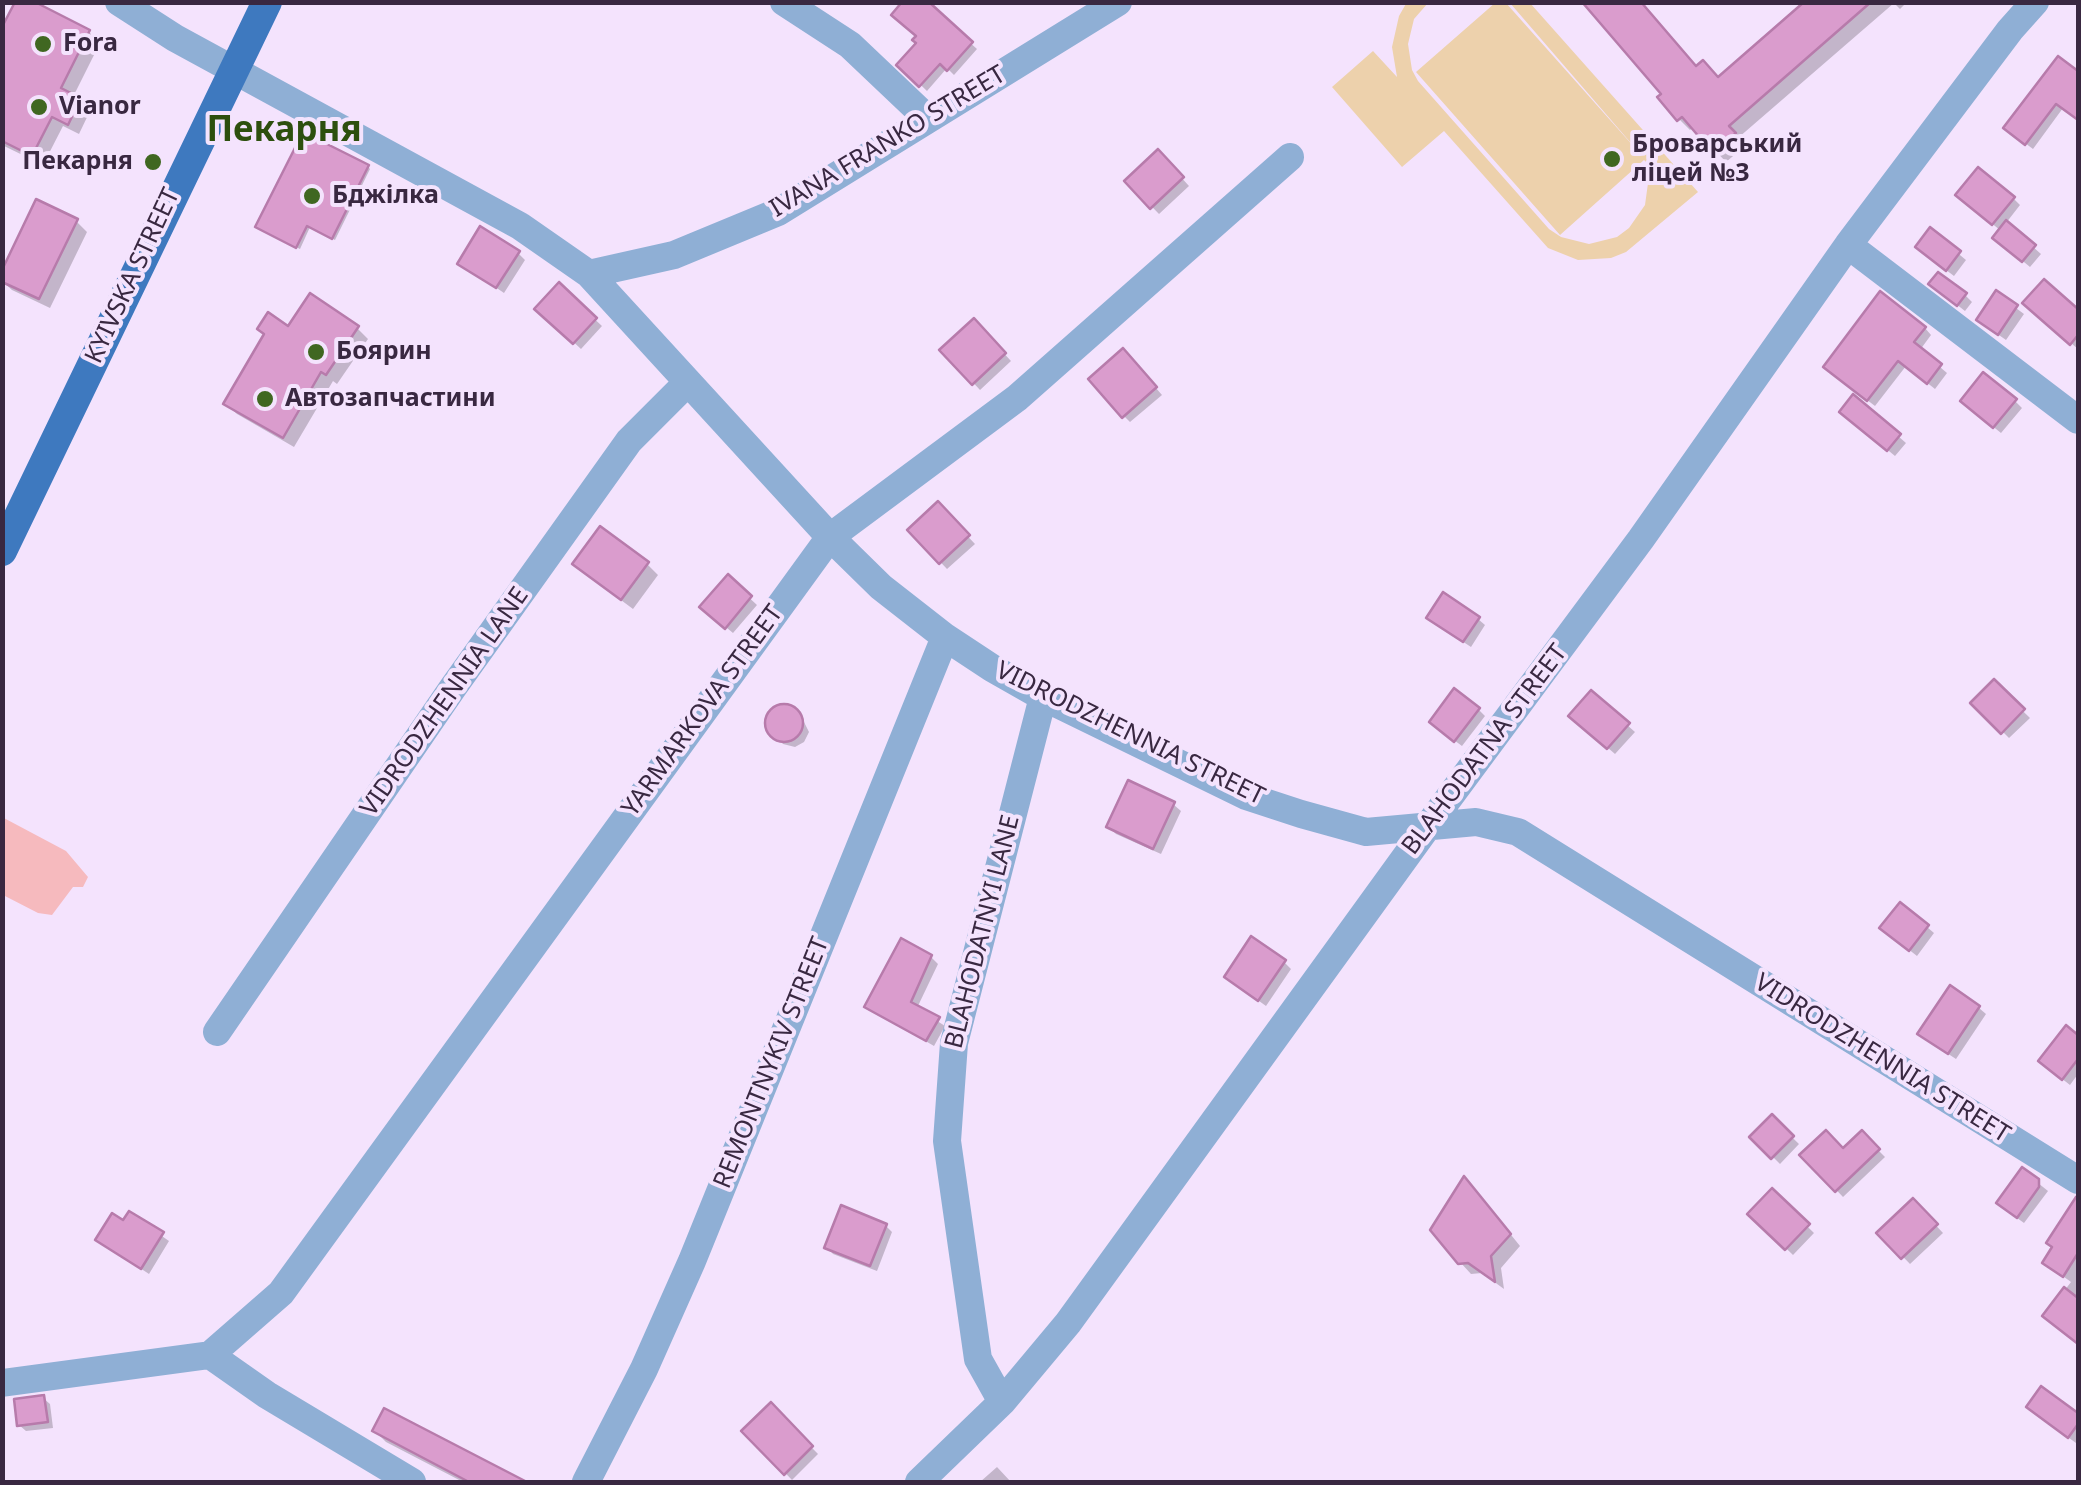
<!DOCTYPE html>
<html>
<head>
<meta charset="utf-8">
<style>
	body { margin:0 }
	#map { position:relative; width:2081px; height:1485px; overflow:hidden; background:#f4e3fd; font-family:"Noto Sans",sans-serif }
	canvas { display:block }
	.frame { position:absolute; inset:0; border:5px solid #392841; pointer-events:none }
</style>
</head>
<body>
<div id="map">
<canvas width="2081" height="1485"></canvas>
<div class="frame"></div>
</div>
<script>
const c = document.querySelector('canvas').getContext('2d');
c.lineJoin = 'round';
function paint(path, color) {
  c.fillStyle = color;
  c.fill(path, 'evenodd');
}
function toPath(rows) {
  const path = new Path2D();
  for (const r of rows) {
    if (r.length === 3) {
      path.moveTo(r[0] + r[2], r[1]);
      path.arc(r[0], r[1], r[2], 0, 2 * Math.PI);
      continue;
    }
    path.moveTo(r[0], r[1]);
    for (let i = 2; i < r.length; i += 2) path.lineTo(r[i], r[i + 1]);
  }
  return path;
}
function stroke(path, color, width, dash) {
  c.strokeStyle = color;
  c.lineWidth = width;
  c.lineCap = dash ? 'butt' : 'round';
  c.setLineDash(dash || []);
  c.stroke(path);
}
function drawText(font, color, halo, rows, align = 'center') {
  c.font = font + ' "Noto Sans",sans-serif';
  c.lineWidth = 8;
  c.setLineDash([]);
  c.textBaseline = 'middle';
  c.strokeStyle = halo;
  c.fillStyle = color;
  for (const [text, x, y, turn = 0] of rows) {
    c.save();
    c.translate(x, y);
    c.rotate((+turn || 0) * Math.PI / 180);
    c.textAlign = isNaN(turn) ? turn : align;
    if (halo) c.strokeText(text, 0, 0);
    c.fillText(text, 0, 0);
    c.restore();
  }
}
const green = toPath([
	[1407,2,1428,3,1414,19,1408,44,1412,70,1418,81,1549,229,1561,237,1589,244,1617,237,1629,228,1645,205,1649,176,1646,162,1644,160,1560,235,1416,72,1495,3,1506,3,1643,157,1510,3,1530,3,1698,192,1626,252,1611,258,1578,260,1548,248,1444,131,1402,167,1332,87,1373,51,1397,77,1392,47,1399,16]
]);
const water = toPath([
	[2,817,66,851,88,877,83,887,73,887,52,915,38,913,3,895]
]);
const shadow = toPath([
	[925,2,977,49,954,75,947,68,927,91,900,65,919,43],
	[1585,2,1648,2,1643,7,1696,69,1719,80,1808,2,1907,2,1900,9,1894,3,1738,138,1745,146,1726,162,1693,127,1690,130,1679,119,1665,94],
	[89,32,100,43,73,97,90,111,79,134,63,126,43,165,2,145,2,36],
	[2058,59,2078,74,2078,119,2063,108,2033,149,2013,134],
	[1158,152,1189,186,1159,214,1127,181],
	[368,167,370,169,335,240,310,227,300,249,261,229],
	[2013,198,2020,205,2006,223,2041,254,2030,267,2002,244,2001,231,1965,201],
	[76,221,87,232,50,308,12,290,2,281],
	[1931,231,1966,260,1954,276,1925,254],
	[518,253,525,260,504,293,460,263],
	[2044,282,2078,312,2078,349,2032,310],
	[559,286,602,326,581,349,538,309],
	[1938,290,1965,295,1972,302,1965,311],
	[1997,294,2024,314,2006,340,1986,326],
	[974,321,1011,361,980,390,943,350],
	[357,328,368,339,337,384,333,381,294,447,237,414,226,404,288,329],
	[1925,328,1931,335,1920,350,1947,373,1935,389,1906,366,1875,406,1833,374],
	[1130,358,1162,395,1130,422,1124,416],
	[1854,398,1906,443,1895,456,1849,418],
	[2015,401,2022,408,2001,433,1970,408],
	[938,505,975,544,947,569,910,530],
	[647,564,658,575,633,609,586,574],
	[728,578,757,605,733,633,709,613],
	[1478,619,1485,625,1471,647,1436,624],
	[1994,683,2030,718,2009,738,1974,703],
	[1591,693,1635,732,1615,754,1578,722],
	[780,707,795,710,802,718,809,732,804,742,795,747,783,744,769,728,772,713],
	[1478,709,1485,716,1462,746,1439,729],
	[1129,784,1174,805,1181,811,1161,854,1116,834,1109,827],
	[1927,927,1934,933,1917,956,1889,934],
	[931,957,938,964,917,1008,945,1026,934,1046,867,1007],
	[1284,962,1291,969,1266,1006,1234,983],
	[1979,1008,1986,1014,1956,1059,1927,1040],
	[2067,1029,2078,1038,2078,1074,2070,1085,2048,1068],
	[1772,1118,1799,1144,1780,1164,1753,1137],
	[1862,1134,1885,1157,1843,1197,1803,1155,1843,1151],
	[2023,1171,2048,1191,2024,1223,2006,1210],
	[1475,1190,1520,1246,1501,1268,1504,1289,1482,1273,1471,1274,1460,1262],
	[1772,1192,1814,1233,1793,1255,1751,1214],
	[1913,1201,1943,1233,1910,1264,1880,1233],
	[130,1214,169,1241,149,1274,98,1240,124,1223],
	[2068,1214,2078,1221,2078,1343,2045,1316,2071,1282,2045,1263],
	[886,1226,892,1232,877,1271,833,1254,827,1247],
	[2041,1390,2078,1416,2076,1443,2036,1414],
	[43,1398,50,1404,53,1428,26,1431,19,1425],
	[771,1406,818,1454,792,1480,745,1431],
	[375,1431,519,1481,520,1482,463,1482,386,1442],
	[997,1467,1011,1482,980,1482]
]);
const building = toPath([
	[15,2,35,2,90,30,61,88,81,98,68,125,52,117,32,156,2,141,2,27,15,2],
	[902,2,929,2,973,42,947,71,940,64,919,87,896,65,916,43,912,40,916,36,891,15,902,2],
	[1582,2,1641,2,1696,66,1703,60,1718,77,1804,2,1871,2,1729,126,1736,133,1713,153,1682,117,1677,121,1657,97,1661,94,1582,2],
	[2058,56,2078,71,2078,120,2056,104,2025,145,2003,128,2058,56],
	[303,132,369,165,332,239,307,226,296,248,255,227,303,132],
	[1158,149,1184,177,1150,209,1124,181,1158,149],
	[1978,167,2015,197,1992,225,1955,195,1978,167],
	[36,199,78,219,39,299,2,282,2,270,36,199],
	[2006,220,2036,245,2022,262,1992,238,2006,220],
	[480,226,520,251,496,288,457,264,480,226],
	[1930,227,1961,251,1946,271,1915,247,1930,227],
	[1938,272,1967,293,1957,306,1928,284,1938,272],
	[2044,279,2078,309,2078,335,2070,345,2022,303,2044,279],
	[559,282,597,318,573,344,534,309,559,282],
	[1996,290,2018,305,1998,335,1976,320,1996,290],
	[1880,291,1926,327,1914,342,1942,364,1927,384,1898,361,1867,401,1823,367,1880,291],
	[310,293,359,326,326,375,321,372,283,438,223,404,264,334,257,329,268,312,288,326,310,293],
	[974,318,1006,353,972,385,939,350,974,318],
	[1123,348,1157,387,1122,418,1088,379,1123,348],
	[1983,372,2017,399,1993,428,1960,401,1983,372],
	[1853,394,1901,434,1887,451,1839,412,1853,394],
	[938,501,970,535,939,564,907,530,938,501],
	[600,526,649,562,621,600,572,564,600,526],
	[728,574,752,596,725,629,699,607,728,574],
	[1443,592,1480,617,1463,642,1426,618,1443,592],
	[1994,679,2025,709,2001,734,1970,703,1994,679],
	[1454,688,1480,708,1454,742,1429,722,1454,688],
	[1591,690,1630,723,1607,749,1568,716,1591,690],
	[784,723,19],
	[1128,780,1175,802,1153,849,1106,827,1128,780],
	[1900,902,1929,925,1909,951,1879,928,1900,902],
	[1251,936,1286,960,1258,1001,1224,977,1251,936],
	[901,938,932,955,911,1002,940,1017,926,1041,864,1007,901,938],
	[1950,985,1980,1006,1948,1054,1917,1034,1950,985],
	[2066,1025,2078,1035,2078,1059,2062,1080,2038,1061,2066,1025],
	[1772,1114,1794,1136,1771,1159,1749,1137,1772,1114],
	[1826,1130,1843,1148,1862,1130,1880,1149,1835,1192,1799,1155,1826,1130],
	[2022,1167,2039,1179,2039,1187,2017,1218,1996,1203,2022,1167],
	[1464,1176,1511,1234,1491,1256,1495,1282,1468,1263,1458,1264,1430,1230,1464,1176],
	[1772,1188,1810,1224,1785,1250,1747,1214,1772,1188],
	[2076,1197,2078,1197,2078,1253,2063,1277,2042,1263,2052,1247,2046,1243,2076,1197],
	[1913,1198,1938,1224,1901,1259,1876,1233,1913,1198],
	[841,1205,887,1224,870,1266,824,1248,841,1205],
	[129,1211,164,1232,141,1269,95,1240,112,1213,123,1220,129,1211],
	[2064,1287,2078,1298,2078,1344,2042,1316,2064,1287],
	[2041,1386,2078,1413,2078,1424,2068,1438,2026,1407,2041,1386],
	[44,1395,48,1422,17,1426,14,1399,44,1395],
	[771,1402,813,1446,784,1475,741,1431,771,1402],
	[384,1408,527,1482,469,1482,372,1431,384,1408]
]);
const minor = toPath([
	[119,2,175,38,520,226,589,274,830,537,881,587,945,637,992,668,1043,697,1246,796,1301,814,1366,832,1476,822,1518,832,2078,1180],
	[784,2,850,45,928,119],
	[1848,245,2078,420],
	[589,274,674,255,778,212,1118,2],
	[217,1032,452,689,629,441,687,383],
	[210,1355,281,1293,830,537,1017,398,1290,157],
	[2,1383,210,1355,267,1395,412,1482],
	[1002,1402,978,1359,947,1141,954,1043,1043,697],
	[586,1482,644,1369,692,1261,945,637],
	[919,1482,1002,1402,1068,1323,1428,826,1641,539,1848,245,2010,30,2035,2]
]);
const major = toPath([
	[2,551,267,2]
]);
const markers = [
	[43,44,10,"#406721"],
	[39,107,10,"#406721"],
	[1612,159,10,"#406721"],
	[153,162,10,"#406721"],
	[312,196,10,"#406721"],
	[316,352,10,"#406721"],
	[265,399,10,"#406721"]
];
const poiNames = [
	["Fora",63,44],
	["Vianor",59,107],
	["Броварський",1632,145],
	["ліцей №3",1632,174],
	["Пекарня",133,162,"right"],
	["Бджілка",332,196],
	["Боярин",336,352],
	["Автозапчастини",285,399]
];
const streetNames = [
	["IVANA FRANKO STREET",888,142,-31],
	["KYIVSKA STREET",133,276,-65],
	["VIDRODZHENNIA LANE",445,702,-55],
	["YARMARKOVA STREET",703,711,-54],
	["VIDRODZHENNIA STREET",1130,734,26],
	["BLAHODATNA STREET",1485,750,-53],
	["BLAHODATNYI LANE",983,932,-76],
	["VIDRODZHENNIA STREET",1882,1059,32],
	["REMONTNYKIV STREET",772,1063,-68]
];
const districtNames = [
	["Пекарня",284,131]
];
paint(green, '#edd1ac');
paint(water, '#f6babe');
paint(shadow, '#0003');
paint(building, '#da9ccd');
stroke(building, '#b77bab', 2.5);
stroke(minor, '#8fafd5', 28);
stroke(major, '#3e79bf', 30);
for (const [x, y, r, color] of markers) {
  const dot = new Path2D();
  dot.arc(x, y, r, 0, 2 * Math.PI);
  c.fillStyle = color;
  c.fill(dot);
  stroke(dot, '#f4e3fd', 4);
}
drawText('bold 25px', '#392841', '#f4e3fd', poiNames, 'left');
drawText('25px', '#392841', '#f4e3fd', streetNames);
drawText('bold 35px', '#2d4f0e', '#f4e3fd', districtNames);
</script>
</body>
</html>
